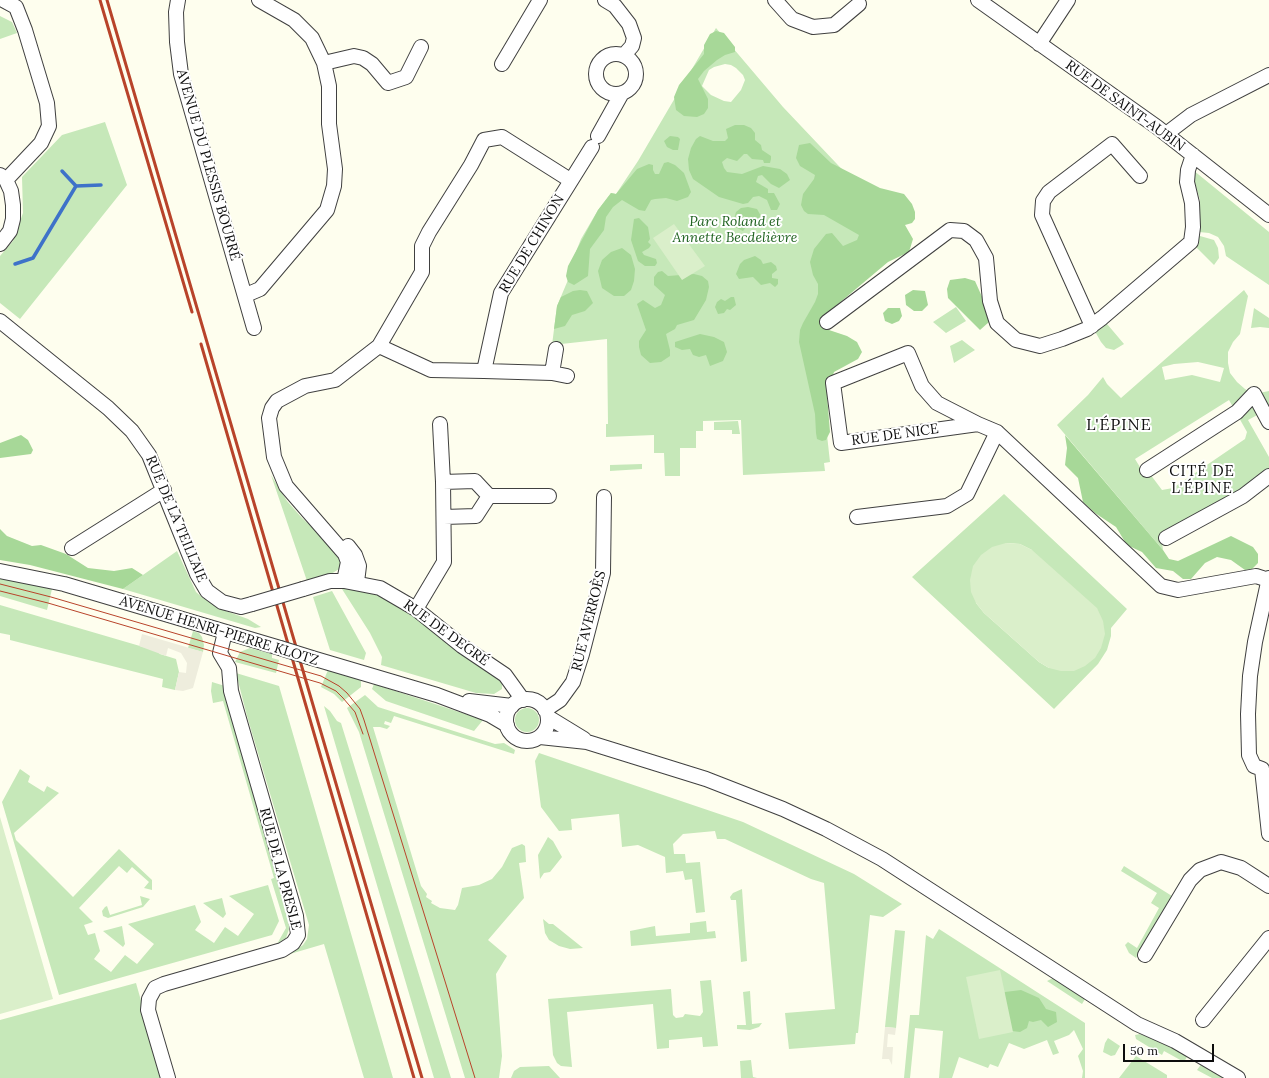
<!DOCTYPE html>
<html>
<head>
<meta charset="utf-8">
<style>
	body { margin:0 }
	#map { position:relative; width:1269px; height:1078px; overflow:hidden; background:#fefeee; font-family:Lora,serif }
	canvas { display:block }
	.scale { position:absolute; left:1123px; top:1044px; width:91px; height:18px; box-sizing:border-box; border:2px solid #0d0d0d; border-top:0; padding-left:5px; font-size:12px; line-height:14px; white-space:nowrap; color:#0d0d0d; -webkit-text-stroke:3px #fff; paint-order:stroke }
</style>
</head>
<body>
<div id="map">
<canvas width="1269" height="1078"></canvas>
<div class="scale">50 m</div>
</div>
<script>
const c = document.querySelector('canvas').getContext('2d');
c.lineJoin = 'round';
function paint(path, color) {
  c.fillStyle = color;
  c.fill(path, 'evenodd');
}
function toPath(rows) {
  const path = new Path2D();
  for (const r of rows) {
    if (r.length === 3) {
      path.moveTo(r[0] + r[2], r[1]);
      path.arc(r[0], r[1], r[2], 0, 2 * Math.PI);
      continue;
    }
    path.moveTo(r[0], r[1]);
    for (let i = 2; i < r.length; i += 2) path.lineTo(r[i], r[i + 1]);
  }
  return path;
}
function stroke(path, color, width, dash) {
  c.strokeStyle = color;
  c.lineWidth = width;
  c.lineCap = dash ? 'butt' : 'round';
  c.setLineDash(dash || []);
  c.stroke(path);
}
function drawText(font, color, halo, rows, align = 'center') {
  c.font = font + ' Lora,serif';
  c.lineWidth = 4;
  c.setLineDash([]);
  c.textBaseline = 'middle';
  c.strokeStyle = halo;
  c.fillStyle = color;
  for (const [text, x, y, turn = 0] of rows) {
    c.save();
    c.translate(x, y);
    c.rotate((+turn || 0) * Math.PI / 180);
    c.textAlign = isNaN(turn) ? turn : align;
    if (halo) c.strokeText(text, 0, 0);
    c.fillText(text, 0, 0);
    c.restore();
  }
}
const green = toPath([
	[0,16,12,22,17,33,0,39],
	[716,28,783,107,907,238,814,318,830,462,824,463,825,471,743,475,741,420,703,421,703,431,696,431,696,448,680,448,680,476,665,476,664,453,654,453,654,435,606,437,606,424,608,424,607,339,552,345,557,306,576,261,573,259,581,239,598,210,611,193,616,194,638,161],
	[725,64,731,65,736,68,743,75,745,80,741,90,731,102,724,101,711,95,702,86,709,70,714,67],
	[105,122,127,185,20,319,0,303,0,256,13,241,23,213,22,177,62,135],
	[1193,170,1269,232,1269,285,1226,256,1224,246,1218,237,1209,233,1199,232,1200,200,1195,184,1191,177],
	[1200,236,1214,240,1218,248,1219,258,1214,265,1191,242,1195,238],
	[1244,290,1248,296,1240,334,1233,342,1228,352,1228,363,1230,373,1237,382,1245,389,1254,394,1269,391,1269,422,1263,412,1248,420,1269,457,1269,476,1162,542,1163,550,1057,425,1088,395,1103,377,1107,384,1121,398],
	[1198,362,1224,368,1220,382,1192,375,1165,380,1162,367,1174,364],
	[1229,400,1247,432,1245,439,1173,488,1162,490,1147,470,1143,472,1135,459],
	[956,307,966,321,946,333,933,322],
	[1254,308,1269,318,1269,328,1260,327,1251,328],
	[1102,318,1124,344,1114,350,1106,348,1101,342,1092,326],
	[962,340,975,350,954,363,950,346],
	[738,421,740,434,732,434,732,430,714,430,714,422],
	[642,464,642,469,610,471,610,465],
	[271,475,287,501,302,518,334,547,343,564,339,569,331,574,307,581],
	[1004,494,1127,609,1111,628,1111,636,1107,650,1098,664,1054,709,912,577],
	[1006,543,1020,544,1032,550,1049,668,1039,662,984,613,976,603],
	[177,551,196,592,203,598,223,610,248,619,261,627,255,628,123,589],
	[0,578,52,589,47,610,0,596],
	[351,588,379,595,415,616,459,653,502,682,502,689,494,694,476,693,381,665,382,657,370,633,342,589],
	[332,591,366,653,364,660,330,650,313,597],
	[0,605,157,651,160,654,176,659,179,672,175,690,162,687,163,679,10,640,10,635,0,633],
	[193,631,199,633,202,637,204,645,203,652,188,648],
	[250,648,272,654,272,658,279,660,276,673,235,662,240,652],
	[328,670,358,678,361,681,361,687,342,702,334,694,321,687],
	[236,673,279,686,393,1078,364,1078,324,944,290,954,303,945,307,939,309,925,247,716],
	[212,682,225,686,227,701,290,926,286,938,277,944,286,928,271,879,274,878,223,701,213,703,211,691],
	[374,684,432,703,483,720,474,731,386,701,372,689],
	[365,695,378,707,495,744,504,743,515,750,514,754,394,716,391,723,385,721,384,724,390,726,387,729,380,727,373,727,421,886,427,894,426,897,432,901,431,903,440,908,455,910,458,905,462,888,479,885,492,879,502,867,512,848,522,844,525,846,526,862,519,863,524,898,488,940,507,956,496,974,502,1056,499,1078,465,1078,359,732,347,708],
	[324,706,330,711,337,721,341,723,451,1078,434,1078],
	[527,720,12],
	[539,753,743,822,854,874,902,904,883,917,870,915,858,1033,856,1033,855,1044,789,1049,785,1013,835,1009,824,883,811,879,725,839,717,839,715,831,683,834,673,844,674,854,685,854,686,863,700,862,705,912,696,913,692,879,685,880,683,871,666,873,665,857,638,845,622,847,619,814,571,819,572,830,559,831,541,807,535,761],
	[20,769,30,776,28,782,44,792,47,786,59,793,14,833,16,840,73,897,119,849,152,880,152,890,144,888,149,882,132,867,127,873,119,866,79,908,93,922,84,925,88,935,95,933,100,951,94,959,111,972,125,955,137,964,154,944,128,924,195,905,201,922,195,930,214,943,225,927,238,936,254,914,229,896,268,885,279,921,272,935,59,995,2,802],
	[548,837,553,841,562,857,550,872,544,873,540,879,538,855],
	[1124,866,1172,896,1136,958,1129,953,1125,945,1128,942,1137,948,1159,908,1151,903,1157,893,1121,871],
	[742,889,747,961,741,962,736,900,731,900,730,897,733,893],
	[140,896,150,899,143,907,108,918,103,916,102,911,105,907,107,906,110,915,142,905],
	[222,898,226,914,223,918,203,903],
	[543,919,549,924,553,924,583,948,570,949,559,946,549,940,545,933],
	[706,921,707,932,715,931,716,938,631,946,630,931,655,926,656,936,690,933,690,923],
	[122,926,125,944,123,947,103,931],
	[939,929,1085,1023,1085,1078,1082,1078,1083,1071,1078,1056,1083,1049,1074,1030,1069,1035,1054,1041,1059,1053,1053,1055,1047,1040,1024,1049,1009,1043,998,1067,990,1064,988,1068,959,1057,952,1078,939,1078,943,1031,915,1028,910,1078,904,1078,910,1015,919,1015,926,935,933,939],
	[895,930,905,931,896,1028,885,1027],
	[1053,978,1085,999,1082,1004,1047,981],
	[711,980,718,1046,703,1047,702,1037,669,1040,669,1048,657,1049,653,1004,567,1012,572,1067,561,1066,557,1063,553,1055,548,999,671,989,673,1015,676,1018,683,1017,685,1014,700,1016,703,1012,700,981],
	[136,983,163,1078,0,1078,0,1020],
	[750,991,752,1024,762,1023,759,1027,750,1030,737,1029,737,1025,746,1025,743,992],
	[1140,1034,1169,1044,1230,1078,1212,1078,1197,1070,1202,1063,1188,1055,1184,1062,1164,1051,1162,1055,1136,1039,1135,1035],
	[1108,1038,1120,1046,1115,1055,1111,1056,1103,1052,1105,1043],
	[1136,1056,1167,1075,1167,1078,1119,1078],
	[751,1060,753,1077,757,1078,741,1078,740,1061],
	[549,1066,560,1078,511,1078,514,1071,520,1067]
]);
const forest = toPath([
	[716,31,724,33,735,47,735,52,725,55,717,60,704,71,698,79,708,99,708,108,704,114,697,117,684,116,676,110,674,97,679,85,704,54,704,45,710,34],
	[735,125,744,125,751,128,755,133,755,140,761,145,762,150,771,156,771,159,770,163,764,163,763,160,752,159,747,154,744,154,737,161,727,158,722,162,724,168,727,172,742,174,763,166,780,169,787,174,790,180,779,188,771,184,762,175,758,176,756,182,768,189,768,193,774,193,780,204,777,210,771,210,767,200,759,196,753,197,748,203,743,204,719,197,693,179,689,170,688,159,691,148,696,139,700,136,713,141,725,141,728,138,726,129],
	[670,136,678,137,680,139,678,150,673,150,667,147,664,141],
	[810,143,831,163,880,188,904,194,912,204,915,212,915,219,912,223,905,225,913,239,909,252,888,262,825,315,821,326,826,329,847,336,857,342,862,352,858,359,834,372,827,395,830,432,826,440,822,441,817,439,816,433,815,414,799,342,800,330,803,323,815,302,818,294,818,284,813,275,810,262,814,249,826,234,832,233,843,246,857,240,859,235,824,215,808,214,804,211,801,205,803,194,814,179,815,175,800,166,796,158,799,145],
	[668,162,675,165,684,173,691,192,688,197,677,201,666,198,655,199,651,200,645,211,639,210,622,200,613,207,606,217,604,230,590,249,588,276,574,285,568,282,566,276,568,266,598,210,611,193,616,194,637,169,649,164,653,165,653,170,655,174,659,174,664,163],
	[748,207,757,209,761,216,760,221,753,222,744,216,742,220,746,223,746,227,743,231,735,227,733,222,736,212,741,208],
	[639,218,648,227,650,239,648,242,651,245,649,248,642,252,644,255,656,259,657,263,655,266,645,266,638,261,631,240,634,219],
	[622,248,631,255,635,269,634,281,631,290,624,296,614,296,602,288,598,271,602,260,611,252],
	[755,256,761,260,763,264,771,262,776,266,777,270,772,274,772,278,778,279,778,284,775,287,770,283,761,285,753,277,739,279,736,274,740,264,744,260],
	[662,271,668,276,694,274,702,276,708,281,709,287,706,300,694,320,677,325,675,329,666,334,670,350,670,356,661,362,650,363,641,355,639,347,639,341,646,330,637,304,643,300,655,308,661,305,665,295,654,285,654,277,658,272],
	[965,278,975,281,983,299,989,322,980,330,948,298,947,289,950,280],
	[580,290,587,291,593,303,585,311,572,315,565,326,554,329,557,306,561,297,573,291],
	[913,290,925,291,928,305,922,311,914,311,906,305,905,295],
	[731,297,734,297,736,305,730,310,727,309,724,313,718,314,715,307,717,302,721,299,725,301],
	[888,308,900,308,902,316,899,321,892,324,885,321,883,313],
	[700,334,714,337,724,342,727,352,723,361,710,366,706,355,699,357,693,355,690,349,682,350,675,347,675,342],
	[21,435,28,440,33,450,31,454,0,458,0,443],
	[1065,435,1163,550,1169,559,1178,561,1231,536,1253,547,1258,554,1258,563,1252,569,1245,570,1231,560,1217,557,1205,563,1191,579,1183,579,1173,571,1156,568,1142,552,1127,545,1116,527,1095,513,1083,502,1078,478,1065,465,1067,448],
	[0,529,7,536,32,546,41,545,66,554,88,568,114,571,132,568,143,575,123,589,30,565,0,560],
	[1021,990,1039,998,1046,1009,1056,1012,1057,1022,1048,1027,1041,1020,1033,1022,1029,1021,1027,1028,1020,1032,1012,1031,1001,996,1005,992]
]);
const pitch = toPath([
	[674,224,705,266,682,280,653,238],
	[1006,543,1020,544,1032,550,1097,608,1103,621,1105,634,1101,648,1095,658,1085,666,1074,671,1061,671,1049,668,1039,662,984,613,976,603,971,592,970,580,973,566,981,555,992,547],
	[0,817,53,999,0,1014],
	[1000,970,1013,1032,979,1039,966,977]
]);
const plaza = toPath([
	[142,634,203,652,193,688,183,691,175,690,179,672,186,673,187,663,181,653,168,648,166,656,139,646],
	[885,1027,896,1028,895,1035,888,1034,887,1047,893,1047,892,1065,889,1059,882,1059]
]);
const stream = toPath([
	[76,186,101,185],
	[15,264,33,258,76,186,62,171]
]);
const street = toPath([
	[3,0,16,7,25,30,47,103,49,126,41,143,6,180],
	[178,0,176,12,177,42,181,74,254,328],
	[605,0,615,6,629,24,634,38,632,46,624,55],
	[775,0,792,19,813,27,834,25,859,4],
	[978,0,1157,127,1269,215],
	[1039,44,1068,0],
	[616,74,20],
	[324,63,354,56,363,58,372,64,388,83,406,77,421,47],
	[502,64,540,0],
	[1166,134,1191,115,1269,75],
	[598,136,622,93],
	[0,175,6,180,11,191,13,205,13,219,10,231,0,244],
	[246,295,260,289,327,210,334,186,335,169,329,124,329,86,324,63,312,38,294,20,259,0],
	[0,321,108,408,132,431,149,455,197,574,207,591,222,602,241,607,252,604],
	[827,322,950,230,964,231,976,240,986,258,990,301,997,323,1016,340,1040,346,1062,339,1087,329,1102,318,1191,242,1193,227,1192,203,1187,182,1188,170,1193,155],
	[1092,326,1042,215,1043,201,1049,192,1112,144,1140,176],
	[379,346,422,272,422,246,429,232,471,165,484,140,502,137,570,180],
	[484,371,552,373,567,376],
	[552,373,556,349],
	[978,424,937,403,922,386,908,353,833,383,841,443,978,424,997,432,1161,586,1178,590,1256,576,1269,580],
	[1147,470,1237,412,1254,394,1269,422],
	[443,482,475,481,489,496,476,516,444,517],
	[489,496,549,496],
	[857,517,947,506,967,494,997,432],
	[1166,538,1243,496,1269,476],
	[348,546,355,555,359,566,357,582],
	[72,548,164,490],
	[0,571,64,584,280,648],
	[344,581,348,562,345,554,286,486,274,457,269,418,272,408,277,401,305,386,335,380,379,346,431,370,484,371,501,293,592,147],
	[303,589,330,581,344,581,380,588,416,609,462,646,505,675,523,700],
	[416,609,444,562,443,482,440,424],
	[312,658,437,695,490,715,507,725],
	[527,720,21],
	[469,701,512,706],
	[545,710,560,700,573,682,582,654,603,573,604,497],
	[548,717,584,739],
	[540,737,587,742,706,779,783,809,826,829,882,859,1137,1024,1175,1041,1238,1078],
	[1262,769,1254,766,1249,755,1248,714,1250,676,1255,642,1269,578],
	[1262,769,1269,834],
	[1145,955,1190,880,1200,870,1221,862,1241,868,1269,886],
	[1203,1020,1269,938],
	[168,1078,148,1010,149,999,155,988,164,984,282,950,293,943,298,935,296,916,231,691,229,668,220,653,225,632]
]);
const tram = toPath([
	[0,584,51,597,321,676,339,686,347,693,360,709,364,720,475,1078],
	[0,591,48,603,320,683,336,691,343,698,355,712,363,734]
]);
const rail = toPath([
	[100,0,192,312],
	[107,0,422,1078],
	[201,344,414,1078]
]);
const streetBridge = toPath([
	[252,604,303,589],
	[280,648,312,658]
]);
const streetNames = [
	["RUE DE SAINT-AUBIN",1125,106,36],
	["AVENUE DU PLESSIS BOURRÉ",208,165,74],
	["RUE DE CHINON",532,244,-59],
	["RUE DE NICE",895,435,-8],
	["RUE DE LA TEILLAIE",176,519,67],
	["RUE AVERROÈS",589,621,-76],
	["AVENUE HENRI-PIERRE KLOTZ",219,631,17],
	["RUE DE DEGRÉ",446,633,36],
	["RUE DE LA PRESLE",280,869,75]
];
const parkNames = [
	["Parc Roland et",735,222],
	["Annette Becdelièvre",735,238]
];
const neighbourhoodNames = [
	["CITÉ DE",1202,472],
	["L'ÉPINE",1202,489]
];
const quarterNames = [
	["L'ÉPINE",1119,425]
];
paint(green, '#c6e8b9');
paint(forest, '#a7d898');
paint(pitch, '#daefca');
paint(plaza, '#eeeddd');
stroke(stream, '#3e72c9', 3.5);
stroke(street, '#404040', 16);
stroke(street, '#fff', 14);
stroke(tram, '#b8432a', 1);
stroke(rail, '#b8432a', 3);
stroke(streetBridge, '#404040', 16, []);
stroke(streetBridge, '#fff', 14);
drawText('14px', '#0d0d0d', '#fff', streetNames);
drawText('italic 14px', '#206321', '#fff', parkNames);
c.letterSpacing = '1px';
drawText('15px', '#0d0d0d', '#fff', neighbourhoodNames);
c.letterSpacing = '0px';
c.letterSpacing = '1px';
drawText('16px', '#0d0d0d', '#fff', quarterNames);
c.letterSpacing = '0px';
</script>
</body>
</html>
